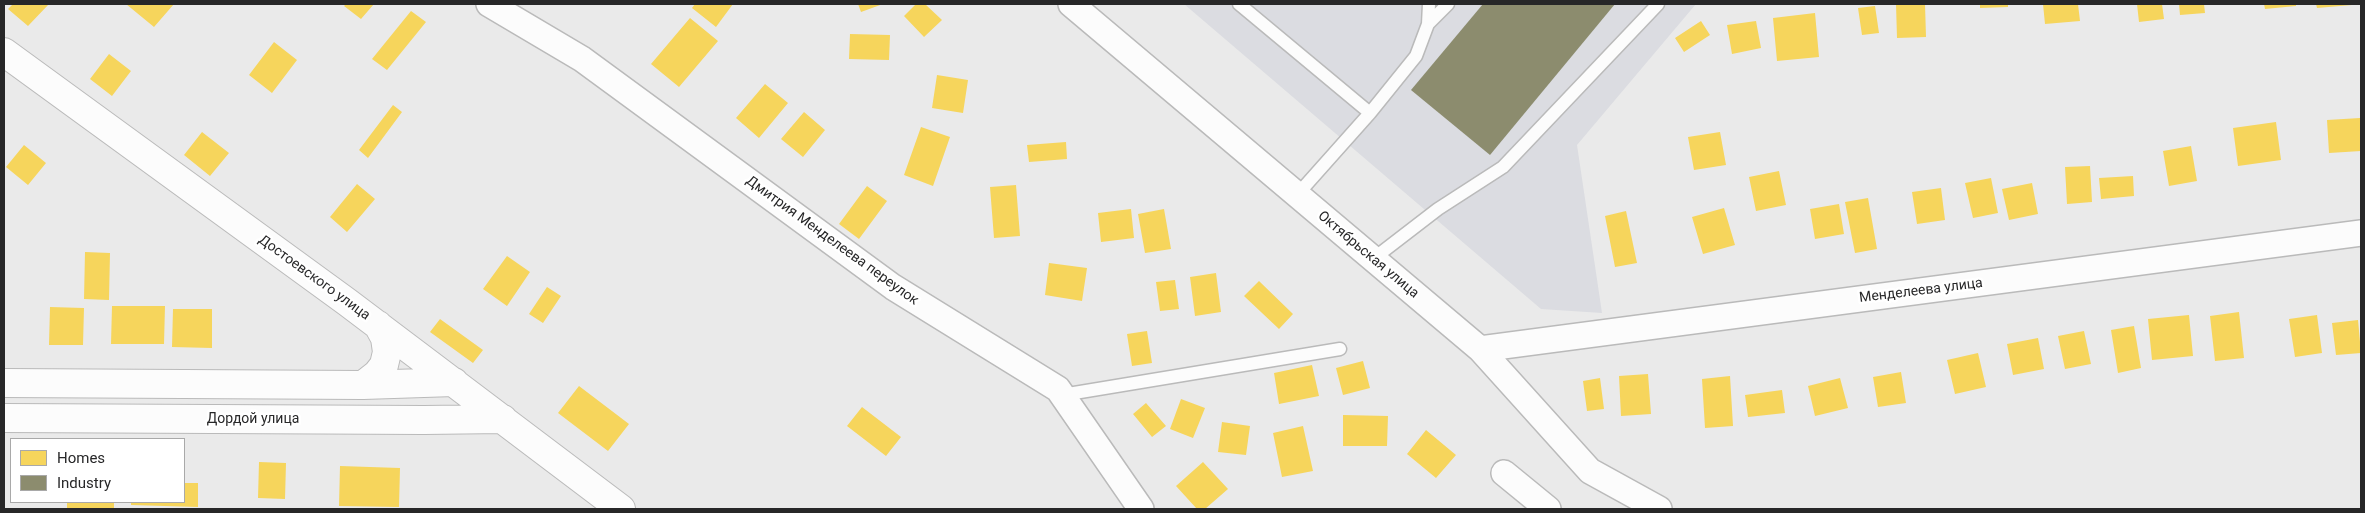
<!DOCTYPE html>
<html>
<head>
<meta charset="utf-8">
<style>
	body { margin:0 }
	#map { position:relative; width:2365px; height:513px; overflow:hidden; background:#eaeaea; font-family:Roboto,sans-serif }
	canvas { display:block }
	.frame { position:absolute; inset:0; border:5px solid #272728; pointer-events:none }
	.legend { position:absolute; left:10px; top:438px; width:175px; height:65px; box-sizing:border-box; background:#fff; border:1px solid #a9a9a9; margin:0; padding:6px 9px; list-style:none; font-size:15px; color:#272728 }
	.legend li { display:flex; align-items:center; gap:10px; height:25px }
	.legend b { width:25px; border:1px solid #a9a9a9 }
</style>
</head>
<body>
<div id="map">
<canvas width="2365" height="513"></canvas>
<div class="frame"></div>
<ul class="legend">
<li><b style="height:14px;background:#f6d55c"></b>Homes</li>
<li><b style="height:14px;background:#8c8c6e"></b>Industry</li>
</ul>
</div>
<script>
const c = document.querySelector('canvas').getContext('2d');
c.lineJoin = 'round';
function paint(path, color) {
  c.fillStyle = color;
  c.fill(path, 'evenodd');
}
function toPath(rows) {
  const path = new Path2D();
  for (const r of rows) {
    path.moveTo(r[0], r[1]);
    for (let i = 2; i < r.length; i += 2) path.lineTo(r[i], r[i + 1]);
  }
  return path;
}
function stroke(path, color, width, dash) {
  c.strokeStyle = color;
  c.lineWidth = width;
  c.lineCap = dash ? 'butt' : 'round';
  c.setLineDash(dash || []);
  c.stroke(path);
}
function drawText(font, color, halo, rows, align = 'center') {
  c.font = font + ' Roboto,sans-serif';
  c.lineWidth = 5;
  c.setLineDash([]);
  c.textBaseline = 'middle';
  c.strokeStyle = halo;
  c.fillStyle = color;
  for (const [text, x, y, turn = 0] of rows) {
    c.save();
    c.translate(x, y);
    c.rotate((+turn || 0) * Math.PI / 180);
    c.textAlign = isNaN(turn) ? turn : align;
    if (halo) c.strokeText(text, 0, 0);
    c.fillText(text, 0, 0);
    c.restore();
  }
}
const built = toPath([
	[1184,4,1696,4,1577,145,1602,313,1541,309]
]);
const homes = toPath([
	[13,4,49,4,28,26,8,9],
	[126,4,174,4,154,27],
	[346,4,374,4,361,19,344,6],
	[695,4,733,4,716,27,692,8],
	[858,4,883,4,861,12],
	[916,4,925,4,942,20,924,37,904,16],
	[1896,4,1925,4,1926,37,1897,38],
	[1980,4,2008,4,2008,7,1980,8],
	[2043,4,2078,4,2080,21,2045,24],
	[2137,4,2162,4,2164,19,2139,22],
	[2179,4,2204,4,2205,13,2180,15],
	[2264,4,2296,4,2296,6,2265,9],
	[2316,4,2352,4,2352,5,2317,8],
	[1875,6,1879,33,1862,35,1858,8],
	[411,11,426,22,387,70,372,59],
	[1815,13,1819,57,1777,61,1773,18],
	[690,18,718,41,679,87,651,64],
	[1701,21,1710,35,1684,52,1675,38],
	[1756,21,1761,48,1732,54,1727,25],
	[850,34,890,35,889,60,849,59],
	[274,42,297,60,272,93,249,75],
	[109,54,131,71,112,96,90,79],
	[937,75,968,80,963,113,932,108],
	[765,84,788,103,759,138,736,118],
	[393,105,402,112,368,158,359,150],
	[804,112,825,130,803,157,781,139],
	[2360,118,2361,151,2329,153,2327,120],
	[2276,122,2281,160,2238,166,2233,128],
	[921,127,950,137,933,186,904,175],
	[202,132,229,153,210,176,184,155],
	[1720,132,1726,165,1694,170,1688,137],
	[1066,142,1067,159,1029,162,1027,145],
	[24,145,46,163,28,185,6,167],
	[2191,146,2197,181,2169,186,2163,151],
	[2090,166,2092,202,2067,204,2065,167],
	[1779,171,1786,205,1756,211,1749,177],
	[2133,176,2134,196,2101,199,2099,178],
	[1991,178,1998,213,1973,218,1965,183],
	[2032,183,2038,214,2009,220,2002,189],
	[357,184,375,199,347,232,330,217],
	[1016,185,1020,236,994,238,990,187],
	[867,186,887,201,859,239,839,224],
	[1941,188,1945,220,1917,224,1912,192],
	[1868,198,1877,249,1855,253,1845,202],
	[1839,204,1844,234,1815,239,1810,209],
	[1724,208,1735,245,1703,254,1692,217],
	[1131,209,1134,238,1101,242,1098,213],
	[1164,209,1171,249,1145,253,1138,214],
	[1626,211,1637,263,1615,267,1605,216],
	[85,252,110,253,109,300,84,299],
	[507,256,530,272,507,306,483,289],
	[1049,263,1087,268,1082,301,1045,295],
	[1216,273,1221,312,1195,316,1190,277],
	[1175,280,1179,309,1160,311,1156,282],
	[1259,281,1293,314,1279,329,1244,296],
	[547,287,561,296,543,323,529,314],
	[112,306,165,306,164,344,111,344],
	[50,307,84,308,83,345,49,345],
	[173,309,212,309,212,348,172,347],
	[2239,312,2244,358,2215,361,2210,316],
	[2189,315,2193,356,2152,360,2148,319],
	[2317,315,2322,353,2295,357,2289,319],
	[440,319,483,350,473,363,430,332],
	[2358,320,2361,353,2336,355,2332,323],
	[2134,326,2141,368,2118,373,2111,330],
	[1147,331,1152,363,1132,366,1127,334],
	[2084,331,2091,364,2065,369,2058,336],
	[2038,338,2044,369,2013,375,2007,344],
	[1978,353,1986,387,1955,394,1947,360],
	[1363,361,1370,388,1343,395,1336,368],
	[1312,365,1319,396,1279,404,1274,373],
	[1901,372,1906,403,1878,407,1873,377],
	[1648,374,1651,414,1621,416,1619,376],
	[1730,376,1733,426,1705,428,1702,379],
	[1600,378,1604,409,1587,411,1583,381],
	[1840,378,1848,408,1815,416,1808,386],
	[579,386,629,424,608,451,558,413],
	[1782,390,1785,413,1748,417,1745,395],
	[1181,399,1205,408,1193,438,1170,429],
	[1146,403,1166,426,1152,437,1133,414],
	[862,407,901,437,886,456,847,426],
	[1343,415,1388,416,1387,446,1343,446],
	[1222,422,1250,426,1246,455,1218,452],
	[1303,426,1313,471,1282,477,1273,433],
	[1426,430,1456,455,1436,478,1407,454],
	[259,462,286,463,285,499,258,498],
	[1203,462,1228,489,1205,509,1197,509,1176,486],
	[340,466,400,468,399,507,339,506],
	[184,483,198,483,198,507,131,505,131,502,184,502],
	[67,502,114,502,114,509,67,509]
]);
const industry = toPath([
	[1483,4,1615,4,1490,155,1411,90]
]);
const service = toPath([
	[1239,4,1370,113],
	[1428,24,1448,4],
	[1297,195,1370,113,1416,56,1428,24,1429,4],
	[1373,259,1438,209,1503,167,1658,4],
	[1062,395,1340,349]
]);
const minor = toPath([
	[489,4,582,59,893,287,1058,389,1141,509],
	[1071,4,1480,349,1590,471,1659,509],
	[1480,349,2361,233],
	[1504,473,1548,509]
]);
const tertiary = toPath([
	[4,52,347,302,621,509],
	[4,383,363,385,454,382],
	[363,385,377,374,384,365,387,352,385,338,378,325],
	[4,418,424,420,503,419]
]);
const streetNames = [
	["Дмитрия Менделеева переулок",832,241,36],
	["Октябрьская улица",1368,255,40],
	["Достоевского улица",314,278,36],
	["Менделеева улица",1921,291,-7],
	["Дордой улица",253,419]
];
paint(built, '#dbdce1');
paint(homes, '#f6d55c');
paint(industry, '#8c8c6e');
stroke(service, '#bababa', 15);
stroke(minor, '#bababa', 28);
stroke(tertiary, '#bababa', 30);
stroke(service, '#fcfcfc', 12);
stroke(minor, '#fcfcfc', 25);
stroke(tertiary, '#fcfcfc', 28);
drawText('14px', '#272728', '#fff', streetNames);
</script>
</body>
</html>
